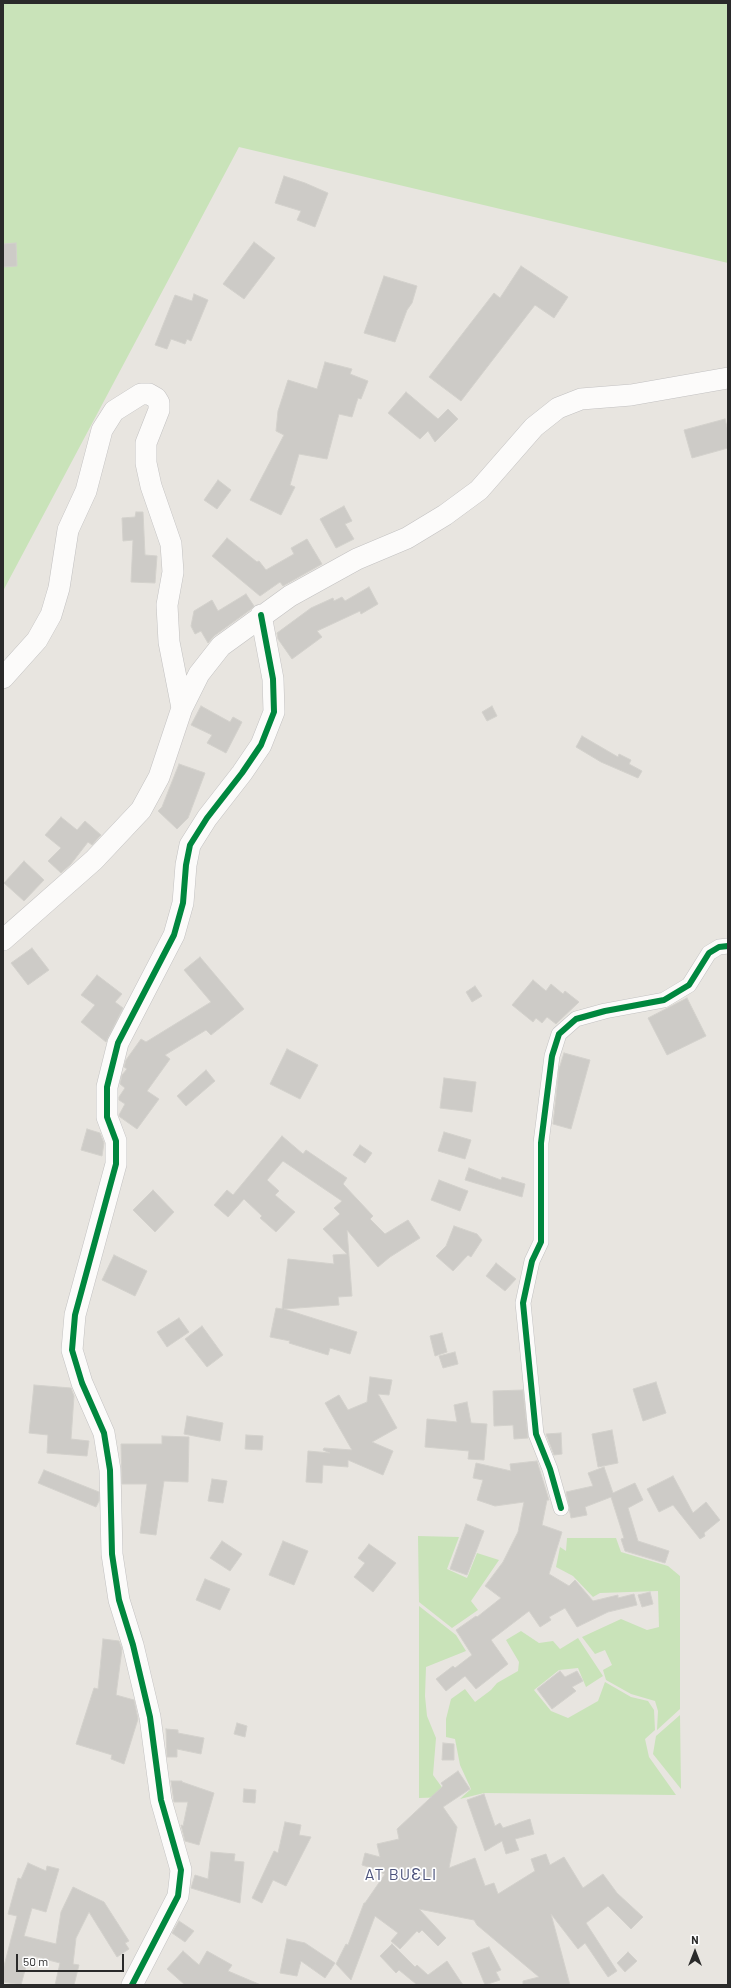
<!DOCTYPE html>
<html>
<head>
<meta charset="utf-8">
<style>
	body { margin:0 }
	#map { position:relative; width:731px; height:1988px; overflow:hidden; background:#e8e5e0; font-family:Barlow,sans-serif }
	canvas { display:block }
	.frame { position:absolute; inset:0; border:4px solid #2a2a2a; pointer-events:none }
	.north { position:absolute; left:675px; top:1932px; width:40px; height:40px; -webkit-text-stroke:3px #fff; paint-order:stroke; rotate:0deg; font-size:11px; font-weight:700; line-height:16px; text-align:center; color:#2a2a2a }
	.north::after { content:''; display:block; margin:auto; width:14px; height:18px; background:#2a2a2a; clip-path:polygon(50% 0,100% 100%,50% 72%,0 100%) }
	.scale { position:absolute; left:16px; top:1954px; width:108px; height:18px; box-sizing:border-box; border:2px solid #2a2a2a; border-top:0; padding-left:5px; font-size:12px; line-height:14px; white-space:nowrap; color:#2a2a2a; -webkit-text-stroke:3px #fff; paint-order:stroke }
</style>
</head>
<body>
<div id="map">
<canvas width="731" height="1988"></canvas>
<div class="frame"></div>
<div class="north">N</div>
<div class="scale">50 m</div>
</div>
<script>
const c = document.querySelector('canvas').getContext('2d');
c.lineJoin = 'round';
function paint(path, color) {
  c.fillStyle = color;
  c.fill(path, 'evenodd');
}
function toPath(rows) {
  const path = new Path2D();
  for (const r of rows) {
    path.moveTo(r[0], r[1]);
    for (let i = 2; i < r.length; i += 2) path.lineTo(r[i], r[i + 1]);
  }
  return path;
}
function stroke(path, color, width, dash) {
  c.strokeStyle = color;
  c.lineWidth = width;
  c.lineCap = dash ? 'butt' : 'round';
  c.setLineDash(dash || []);
  c.stroke(path);
}
function drawText(font, color, halo, rows, align = 'center') {
  c.font = font + ' Barlow,sans-serif';
  c.lineWidth = 3.5;
  c.setLineDash([]);
  c.textBaseline = 'middle';
  c.strokeStyle = halo;
  c.fillStyle = color;
  for (const [text, x, y, turn = 0] of rows) {
    c.save();
    c.translate(x, y);
    c.rotate((+turn || 0) * Math.PI / 180);
    c.textAlign = isNaN(turn) ? turn : align;
    if (halo) c.strokeText(text, 0, 0);
    c.fillText(text, 0, 0);
    c.restore();
  }
}
const green = toPath([
	[3,3,728,3,728,263,239,147,3,591],
	[418,1536,459,1537,447,1569,467,1578,477,1553,499,1560,471,1601,478,1610,452,1628,419,1602],
	[567,1538,616,1538,621,1552,668,1566,680,1576,680,1709,657,1730,658,1711,655,1701,631,1694,606,1680,603,1670,612,1665,605,1650,595,1654,582,1637,621,1619,647,1630,659,1627,658,1591,600,1593,593,1597,573,1576,556,1567,560,1547,566,1551],
	[419,1606,456,1635,466,1651,426,1667,425,1696,427,1716,436,1738,433,1775,449,1797,419,1798],
	[521,1631,539,1643,553,1641,560,1649,578,1638,603,1676,586,1687,578,1668,559,1670,534,1690,551,1711,568,1718,598,1701,605,1682,631,1697,648,1701,654,1710,655,1730,645,1739,649,1757,676,1795,484,1793,460,1799,471,1789,460,1765,455,1739,446,1737,446,1719,451,1699,465,1689,475,1702,491,1690,497,1683,518,1671,519,1662,506,1640],
	[680,1715,681,1789,653,1754,656,1736]
]);
const building = toPath([
	[284,176,305,183,328,193,315,227,297,220,301,211,275,203,284,176],
	[254,242,275,258,244,299,223,284,254,242],
	[16,243,17,266,3,267,3,244,16,243],
	[521,266,568,297,554,318,535,305,461,401,429,377,494,293,500,298,521,266],
	[384,276,417,286,412,303,407,310,395,342,364,333,384,276],
	[194,294,208,300,191,341,187,339,185,344,171,339,167,349,155,345,175,295,192,301,194,294],
	[325,362,352,369,350,374,368,381,361,399,358,398,352,417,339,414,327,459,299,454,290,485,295,487,281,515,250,500,284,435,276,431,278,411,288,380,317,389,325,362],
	[406,392,438,419,448,409,458,419,435,442,428,431,420,439,388,413,406,392],
	[725,419,728,431,728,448,692,458,684,430,725,419],
	[218,480,231,490,217,509,204,500,218,480],
	[344,506,352,521,345,524,354,539,336,548,320,519,344,506],
	[136,512,143,512,145,555,157,556,155,583,131,582,133,540,123,541,122,518,135,517,136,512],
	[227,538,257,562,259,561,266,570,294,554,291,548,307,539,322,564,283,586,280,582,260,596,212,556,227,538],
	[369,587,378,604,361,614,360,611,317,631,322,637,292,659,278,639,277,633,311,608,333,598,334,601,342,597,345,601,369,587],
	[246,594,254,606,250,610,214,636,208,643,201,631,195,634,191,626,194,611,212,600,218,611,246,594],
	[201,706,230,722,233,717,242,722,226,753,207,743,212,735,191,725,201,706],
	[492,706,497,716,487,721,482,712,492,706],
	[582,736,618,757,619,754,631,760,629,764,642,771,638,778,601,762,576,747,582,736],
	[179,764,205,773,188,818,177,829,158,811,162,807,179,764],
	[61,817,77,830,85,821,101,835,92,845,88,842,71,864,61,873,48,861,61,848,45,835,61,817],
	[24,861,44,880,24,901,4,883,24,861],
	[32,948,49,970,28,985,11,963,32,948],
	[200,957,244,1009,211,1035,206,1030,165,1055,170,1059,147,1091,159,1099,137,1129,120,1117,119,1115,125,1104,119,1100,119,1097,125,1088,120,1084,122,1075,127,1069,124,1067,126,1060,141,1039,146,1042,211,1002,184,970,200,957],
	[97,975,122,994,115,1002,123,1008,106,1042,81,1022,95,1005,81,995,97,975],
	[533,980,546,991,551,984,563,994,565,991,579,1002,556,1024,547,1017,542,1023,536,1018,533,1022,512,1005,533,980],
	[475,986,482,996,472,1002,466,992,475,986],
	[687,998,706,1036,667,1055,648,1018,687,998],
	[287,1049,318,1065,300,1099,270,1084,287,1049],
	[564,1053,590,1060,571,1129,553,1124,559,1069,564,1053],
	[206,1070,215,1081,186,1106,177,1096,206,1070],
	[444,1078,476,1082,472,1112,440,1108,444,1078],
	[87,1129,100,1133,104,1143,102,1156,81,1150,87,1129],
	[444,1132,471,1140,465,1159,438,1151,444,1132],
	[282,1136,303,1154,306,1150,347,1178,343,1184,373,1216,370,1219,385,1234,408,1220,420,1238,390,1257,378,1267,347,1230,352,1296,338,1297,339,1305,284,1309,357,1332,350,1354,330,1348,328,1355,289,1343,290,1341,270,1337,276,1308,282,1309,288,1259,334,1264,333,1255,347,1254,323,1229,340,1214,334,1208,342,1201,283,1161,267,1180,279,1191,275,1195,295,1212,276,1232,260,1218,262,1216,244,1199,228,1217,214,1205,227,1190,233,1195,282,1136],
	[360,1145,372,1153,365,1163,353,1155,360,1145],
	[469,1168,501,1180,502,1177,525,1184,522,1197,465,1180,469,1168],
	[439,1180,468,1191,460,1211,431,1200,439,1180],
	[153,1190,174,1212,155,1232,133,1210,153,1190],
	[454,1226,477,1234,482,1240,471,1257,468,1255,453,1271,436,1256,446,1246,454,1226],
	[114,1255,147,1271,135,1296,102,1280,114,1255],
	[496,1263,516,1279,505,1291,486,1276,496,1263],
	[179,1318,189,1332,167,1347,157,1332,179,1318],
	[202,1326,223,1355,207,1367,185,1339,202,1326],
	[442,1333,447,1352,435,1356,430,1336,442,1333],
	[455,1352,458,1364,443,1368,439,1356,455,1352],
	[370,1377,392,1380,389,1395,378,1394,397,1428,372,1442,393,1451,383,1475,348,1460,348,1467,323,1465,322,1483,306,1482,308,1451,330,1453,323,1450,324,1448,352,1450,325,1403,339,1395,348,1410,367,1402,370,1377],
	[656,1382,666,1413,643,1421,633,1389,656,1382],
	[34,1385,71,1388,74,1396,71,1439,89,1441,87,1456,47,1453,48,1435,29,1433,34,1385],
	[523,1390,528,1438,514,1439,513,1425,494,1426,493,1391,523,1390],
	[467,1402,471,1423,487,1424,484,1460,468,1459,469,1451,425,1447,427,1419,457,1422,454,1405,467,1402],
	[187,1416,223,1423,220,1441,184,1434,187,1416],
	[612,1430,618,1463,598,1467,592,1434,612,1430],
	[561,1433,562,1454,554,1455,546,1434,561,1433],
	[246,1435,263,1436,262,1450,245,1449,246,1435],
	[162,1436,189,1437,188,1482,164,1481,156,1535,140,1533,147,1484,122,1484,121,1444,162,1444,162,1436],
	[537,1461,549,1500,547,1500,542,1525,562,1532,549,1574,569,1586,575,1580,593,1601,618,1595,618,1598,634,1594,637,1605,608,1612,577,1627,565,1608,549,1617,551,1620,540,1627,529,1611,491,1640,508,1664,476,1689,465,1676,446,1691,436,1679,453,1666,455,1668,472,1655,456,1630,476,1616,477,1617,501,1598,485,1586,503,1562,518,1532,524,1502,495,1506,477,1500,483,1480,473,1478,476,1463,511,1471,510,1464,537,1461],
	[604,1467,613,1493,635,1483,643,1500,628,1508,638,1541,669,1551,665,1563,625,1551,621,1539,624,1538,611,1497,585,1507,587,1515,571,1518,566,1492,593,1486,588,1473,604,1467],
	[44,1470,99,1492,99,1501,96,1507,38,1483,44,1470],
	[673,1476,693,1513,706,1502,720,1520,704,1533,705,1536,700,1539,673,1505,659,1512,647,1489,673,1476],
	[212,1479,227,1481,223,1503,208,1501,212,1479],
	[466,1524,484,1531,467,1575,450,1569,466,1524],
	[222,1541,242,1554,230,1571,210,1558,222,1541],
	[283,1541,308,1551,294,1585,269,1575,283,1541],
	[369,1544,396,1563,373,1592,354,1577,365,1563,358,1558,369,1544],
	[205,1579,230,1589,220,1610,196,1600,205,1579],
	[650,1592,653,1604,642,1607,638,1595,650,1592],
	[103,1639,119,1641,122,1649,116,1695,134,1700,138,1719,124,1764,111,1759,112,1755,76,1744,94,1688,98,1689,103,1639],
	[560,1671,565,1677,577,1671,583,1681,572,1687,576,1691,552,1709,537,1689,560,1671],
	[237,1723,247,1726,245,1737,234,1734,237,1723],
	[166,1729,178,1730,178,1733,204,1738,201,1754,177,1749,177,1757,167,1757,166,1729],
	[443,1743,454,1744,454,1760,442,1760,443,1743],
	[458,1771,470,1789,443,1807,457,1827,449,1868,475,1858,485,1886,494,1883,498,1894,535,1871,531,1859,546,1854,550,1865,564,1857,583,1888,603,1874,617,1893,643,1917,631,1929,608,1906,586,1923,617,1971,608,1977,585,1943,578,1949,551,1914,570,1985,523,1985,523,1981,539,1977,477,1925,474,1920,419,1909,446,1938,438,1946,422,1930,419,1933,417,1931,400,1949,391,1941,398,1933,375,1916,351,1980,336,1964,346,1944,348,1945,364,1903,365,1903,385,1874,377,1871,378,1870,362,1865,365,1853,380,1857,377,1844,399,1839,397,1829,443,1786,441,1783,458,1771],
	[171,1781,182,1781,182,1782,214,1793,199,1845,185,1841,181,1825,183,1826,188,1802,174,1802,171,1781],
	[244,1789,256,1790,255,1803,243,1802,244,1789],
	[484,1794,495,1826,500,1823,503,1828,530,1819,534,1834,515,1839,519,1850,506,1854,502,1841,485,1851,467,1800,484,1794],
	[285,1822,301,1825,299,1835,311,1837,286,1886,273,1880,262,1903,252,1898,274,1851,278,1853,285,1822],
	[211,1852,235,1854,234,1861,244,1862,240,1903,191,1888,195,1875,208,1879,211,1852],
	[28,1863,46,1871,47,1866,59,1869,46,1912,32,1908,24,1936,56,1944,61,1912,73,1887,104,1902,129,1941,125,1943,129,1949,117,1957,89,1912,76,1938,73,1964,79,1965,74,1985,55,1985,60,1963,29,1955,21,1985,3,1982,3,1970,17,1916,8,1914,18,1878,21,1879,28,1863],
	[179,1921,194,1931,185,1942,172,1933,179,1921],
	[287,1939,305,1943,335,1963,325,1978,301,1961,297,1976,280,1973,287,1939],
	[392,1944,415,1967,417,1965,428,1975,447,1961,463,1985,413,1985,416,1984,399,1970,396,1973,380,1956,392,1944],
	[489,1947,501,1970,496,1972,500,1980,485,1985,472,1953,489,1947],
	[183,1951,199,1965,207,1951,232,1965,228,1971,261,1985,185,1985,167,1969,183,1951],
	[628,1952,637,1961,625,1972,617,1963,628,1952]
]);
const street = toPath([
	[561,1508,550,1469,536,1434,523,1303,532,1261,541,1242,541,1143,552,1056,559,1034,576,1019,605,1011,664,1000,689,985,709,953,719,947,728,946]
]);
const secondary = toPath([
	[3,678,37,640,51,615,59,588,68,530,86,491,102,430,114,411,141,394,149,394,156,398,159,403,159,410,146,443,146,463,151,486,171,544,173,572,167,605,169,642,182,708],
	[3,940,94,860,141,810,159,777,182,708,199,674,221,646,290,596,357,559,407,538,445,515,479,490,534,427,558,408,581,399,631,395,728,378],
	[132,1985,178,1896,181,1870,161,1800,150,1717,133,1645,119,1600,112,1554,110,1470,104,1433,82,1383,72,1350,75,1315,116,1164,116,1141,107,1117,107,1087,118,1043,174,935,183,903,186,865,190,845,207,818,242,773,261,745,274,712,273,679,261,615]
]);
const cycleway = toPath([
	[561,1508,550,1469,536,1434,523,1303,532,1261,541,1242,541,1143,552,1056,559,1034,576,1019,605,1011,664,1000,689,985,709,953,719,947,728,946],
	[132,1985,178,1896,181,1870,161,1800,150,1717,133,1645,119,1600,112,1554,110,1470,104,1433,82,1383,72,1350,75,1315,116,1164,116,1141,107,1117,107,1087,118,1043,174,935,183,903,186,865,190,845,207,818,242,773,261,745,274,712,273,679,261,615]
]);
const quarterNames = [
	["AT BUƐLI",401,1875]
];
paint(green, '#c9e3b9');
paint(building, '#cdcbc7');
stroke(building, '#d3d1cc', 1);
stroke(street, '#c2c1c1', 16);
stroke(secondary, '#c2c1c1', 22);
stroke(street, '#fcfbfa', 15);
stroke(secondary, '#fcfbfa', 21);
stroke(cycleway, '#00873e', 6);
c.letterSpacing = '1px';
drawText('16px', '#4b527b', '#fff', quarterNames);
c.letterSpacing = '0px';
</script>
</body>
</html>
